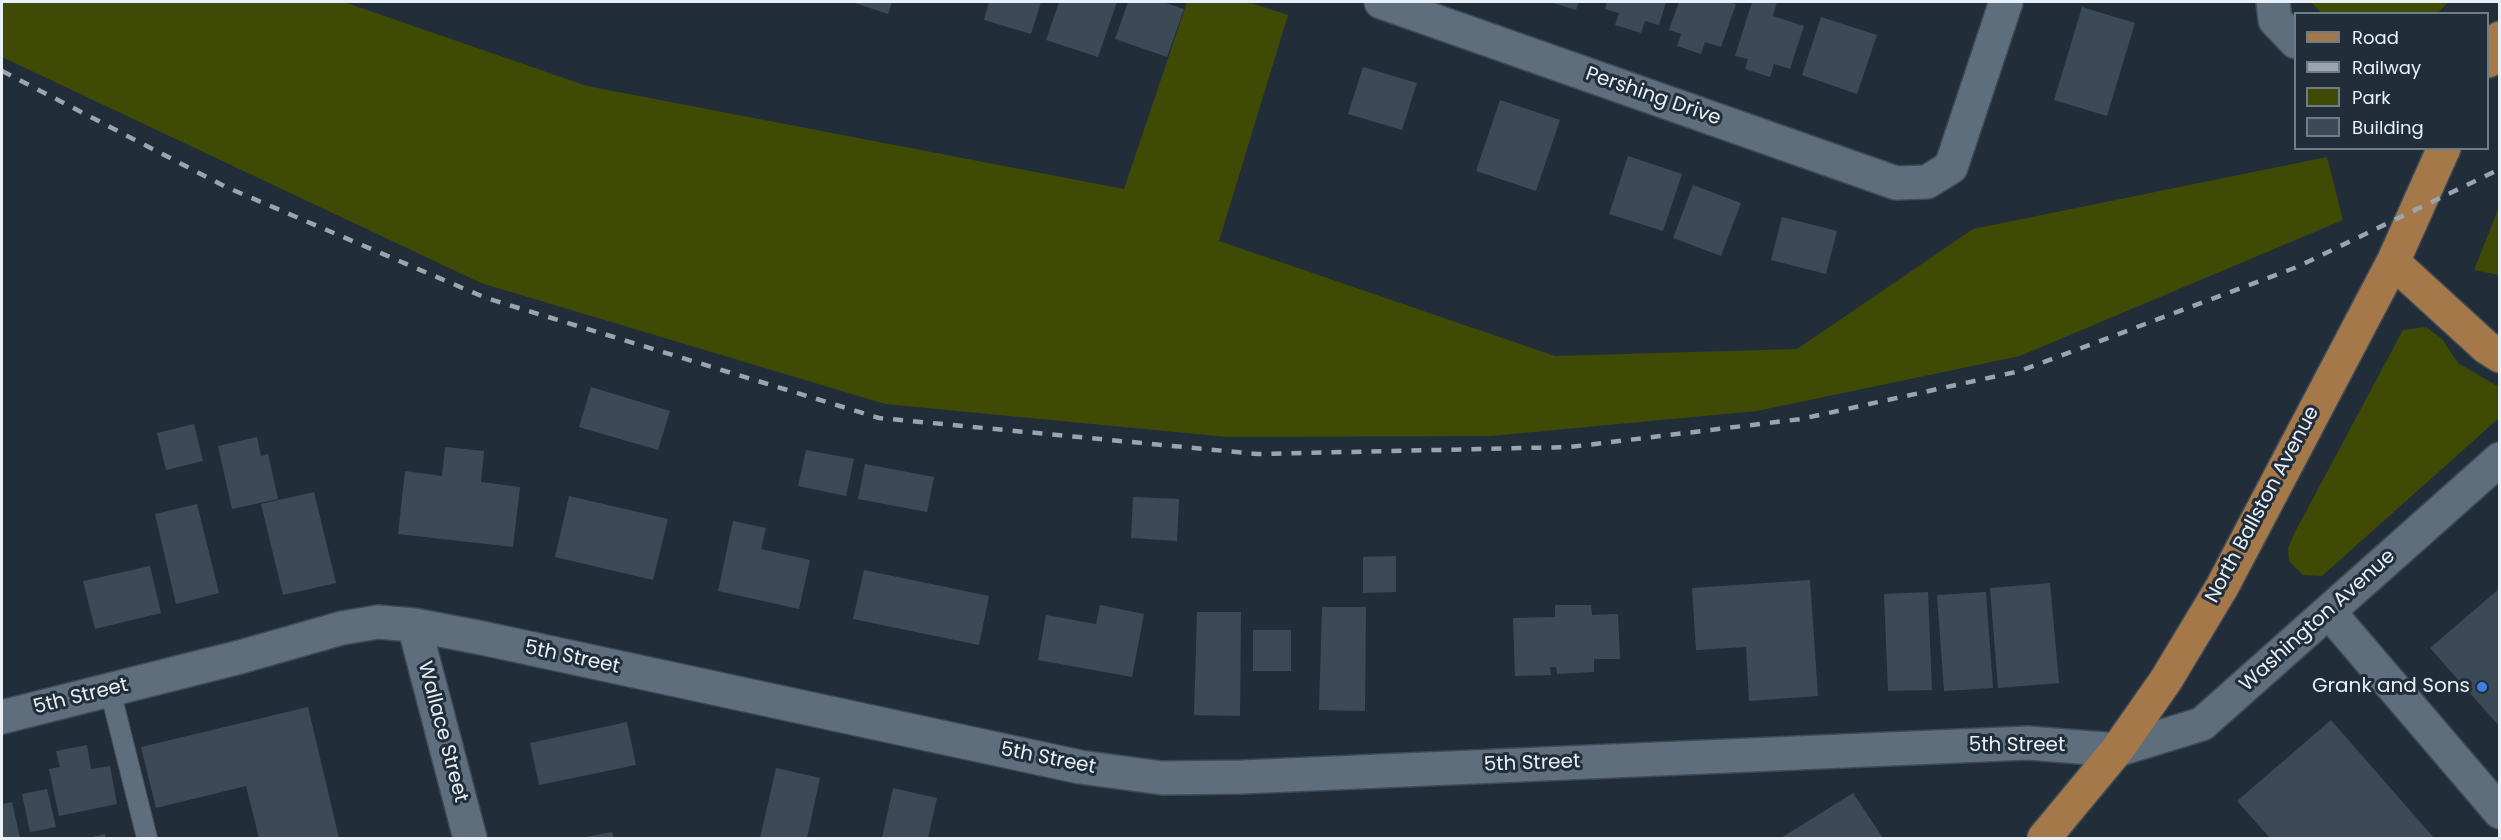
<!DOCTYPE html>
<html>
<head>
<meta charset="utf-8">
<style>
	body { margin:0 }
	#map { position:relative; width:2501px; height:840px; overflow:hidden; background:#212e3a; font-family:Poppins,sans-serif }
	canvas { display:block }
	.frame { position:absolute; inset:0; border:3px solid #e7f0f8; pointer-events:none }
	.legend { position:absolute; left:2294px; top:12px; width:195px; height:138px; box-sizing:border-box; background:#212e3a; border:2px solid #707c86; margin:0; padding:8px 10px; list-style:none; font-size:18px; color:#e7f0f8 }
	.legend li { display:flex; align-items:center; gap:12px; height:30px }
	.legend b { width:30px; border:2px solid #707c86 }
</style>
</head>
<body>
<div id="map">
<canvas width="2501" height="840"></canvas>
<div class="frame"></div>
<ul class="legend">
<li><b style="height:8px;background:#a5784a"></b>Road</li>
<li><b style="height:8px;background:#9ba5af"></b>Railway</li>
<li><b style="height:16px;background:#3f4a05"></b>Park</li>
<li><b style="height:16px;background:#3c4a57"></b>Building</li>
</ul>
</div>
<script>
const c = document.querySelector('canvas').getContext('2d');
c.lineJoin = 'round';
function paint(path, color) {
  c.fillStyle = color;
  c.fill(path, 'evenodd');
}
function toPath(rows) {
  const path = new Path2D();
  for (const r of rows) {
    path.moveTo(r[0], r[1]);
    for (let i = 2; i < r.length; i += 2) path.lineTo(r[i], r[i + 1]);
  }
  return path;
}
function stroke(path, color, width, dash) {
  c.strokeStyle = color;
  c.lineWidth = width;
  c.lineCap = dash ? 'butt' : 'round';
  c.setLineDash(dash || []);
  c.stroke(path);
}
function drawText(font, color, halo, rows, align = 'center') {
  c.font = font + ' Poppins,sans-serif';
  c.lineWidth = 6;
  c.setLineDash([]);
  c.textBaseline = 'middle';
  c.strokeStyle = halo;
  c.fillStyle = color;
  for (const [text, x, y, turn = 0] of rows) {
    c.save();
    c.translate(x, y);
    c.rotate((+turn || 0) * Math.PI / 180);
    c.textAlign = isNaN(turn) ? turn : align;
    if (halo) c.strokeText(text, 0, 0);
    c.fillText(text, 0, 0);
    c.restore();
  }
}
const green = toPath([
	[2,2,344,2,587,86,1124,189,1187,2,1248,2,1288,15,1219,241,1555,356,1797,349,1973,229,2327,157,2343,220,2020,356,1757,411,1491,436,1227,437,885,404,481,283,2,57],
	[2311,2,2448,2,2437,14,2321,13],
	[2499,207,2499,275,2474,270],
	[2426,327,2442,339,2458,363,2499,387,2499,418,2322,576,2303,575,2289,561,2288,548,2295,532,2403,330]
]);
const building = toPath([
	[852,2,892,2,888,14],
	[989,2,1041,2,1031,34,984,20],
	[1059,2,1117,2,1098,57,1046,40],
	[1128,2,1163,2,1184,9,1167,57,1115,39],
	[1550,2,1579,2,1576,10],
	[1607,2,1666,2,1659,25,1645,21,1641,33,1615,25,1619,13,1605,9],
	[1679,2,1728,2,1736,4,1721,47,1705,42,1701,54,1677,46,1681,34,1669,30],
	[1752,2,1777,2,1773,16,1804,26,1790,69,1774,64,1770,77,1745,69,1748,59,1735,56],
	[2082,7,2135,23,2107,116,2054,100],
	[1821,17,1877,35,1857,94,1802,75],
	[1363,67,1417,83,1402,130,1348,114],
	[1500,100,1560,120,1536,191,1476,171],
	[1628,156,1682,174,1663,231,1609,214],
	[1693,185,1741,203,1721,256,1673,238],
	[1782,217,1837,231,1826,274,1771,260],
	[591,387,670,411,658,450,579,427],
	[194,424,203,461,166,470,157,433],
	[257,437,261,456,268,454,278,499,232,509,218,446],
	[445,447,484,451,481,482,520,487,513,547,398,534,405,471,442,476],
	[806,450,854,459,846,496,798,486],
	[865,464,934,477,927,512,858,499],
	[314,492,336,583,283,595,261,504],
	[569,496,668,519,653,580,555,557],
	[1133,497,1179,499,1177,541,1131,538],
	[197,504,219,593,176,604,155,514],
	[733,521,766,528,761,549,810,560,799,609,718,591],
	[1396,556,1396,592,1363,593,1363,557],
	[150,566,161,613,95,629,83,581],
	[864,570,989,596,979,645,853,619],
	[1810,580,1818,696,1749,701,1746,647,1696,650,1692,588],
	[2050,583,2059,683,1998,688,1990,588],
	[2500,588,2500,727,2430,648],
	[1928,592,1932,690,1888,691,1884,594],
	[1986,592,1993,688,1944,691,1937,595],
	[1100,605,1144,614,1132,677,1038,660,1046,615,1096,624],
	[1555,605,1591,605,1592,615,1618,614,1620,659,1594,659,1594,672,1557,674,1556,667,1550,667,1551,675,1515,676,1513,618,1555,617],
	[1322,607,1366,607,1365,711,1319,710],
	[1197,612,1241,612,1240,716,1194,715],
	[1253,630,1291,630,1291,671,1253,671],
	[308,707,339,838,259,838,246,786,156,808,141,747],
	[2331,720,2434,838,2270,838,2237,801],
	[627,722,636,765,539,785,530,743],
	[87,745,91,769,110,766,117,804,59,816,49,769,60,767,56,751],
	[776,768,820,778,807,838,760,838],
	[893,788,937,798,928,838,882,838],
	[47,789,56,827,30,832,22,794],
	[1853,793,1883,838,1781,838],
	[12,802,20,838,2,838,2,804],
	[612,832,614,838,586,838,586,837],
	[105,834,106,838,88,838]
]);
const service = toPath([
	[110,690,147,838]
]);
const minor = toPath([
	[1381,2,1896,183,1927,182,1951,167,2006,2],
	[2273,2,2275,20,2296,42],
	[2329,612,2500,812],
	[414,625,470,838],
	[2,717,240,657,342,628,378,622,414,625,482,638,1080,767,1162,778,1242,777,2028,743,2117,750,2202,724,2500,459]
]);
const primary = toPath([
	[2488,61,2500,38],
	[2393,262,2486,347,2500,356],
	[2044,838,2117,750,2166,680,2222,587,2393,262,2444,148]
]);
const rail = toPath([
	[2,71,226,187,486,298,879,418,1257,454,1570,447,1801,419,2020,371,2297,267,2500,169]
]);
const markers = [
	[2482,687,6,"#3f7fe0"]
];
const streetNames = [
	["Pershing Drive",1653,97,19],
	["North Ballston Avenue",2263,505,-62],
	["Washington Avenue",2318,621,-42],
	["5th Street",572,658,12],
	["5th Street",81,697,-14],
	["Wallace Street",442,732,75],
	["5th Street",2017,746],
	["5th Street",1048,759,11],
	["5th Street",1532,764,-2]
];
const poiNames = [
	["Grank and Sons",2470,687]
];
paint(green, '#3f4a05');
paint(building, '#3c4a57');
stroke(service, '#3e4a55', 22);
stroke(minor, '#3e4a55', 36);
stroke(primary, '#3e4a55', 36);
stroke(service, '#5e6e7c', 20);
stroke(minor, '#5e6e7c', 33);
stroke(primary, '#a5784a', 33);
stroke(rail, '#9ba5af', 4.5, [10, 10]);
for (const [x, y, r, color] of markers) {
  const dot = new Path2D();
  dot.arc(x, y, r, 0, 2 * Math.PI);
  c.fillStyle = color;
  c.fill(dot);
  stroke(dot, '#212e3a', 2);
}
drawText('20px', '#e7f0f8', '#212e3a', streetNames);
drawText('20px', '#e7f0f8', '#212e3a', poiNames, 'right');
</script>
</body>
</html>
